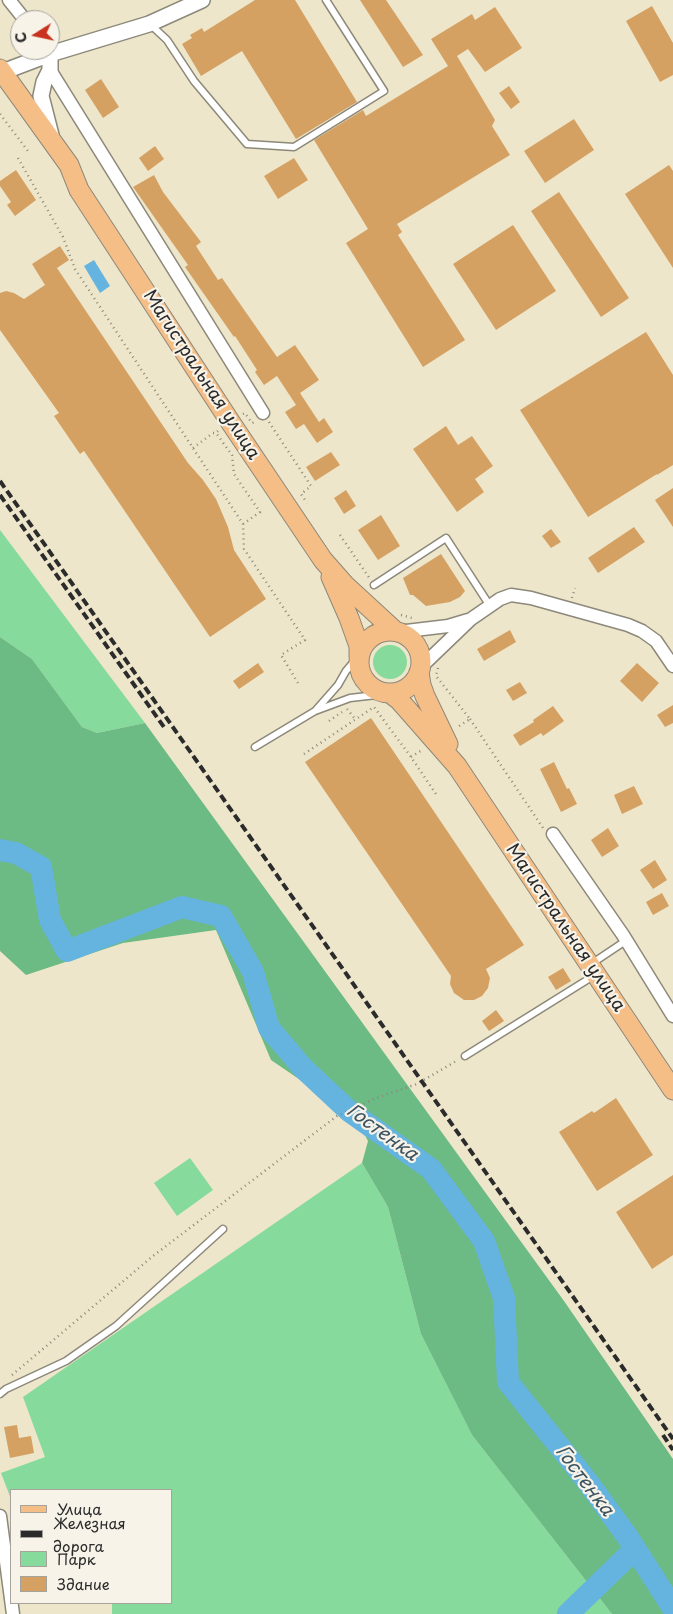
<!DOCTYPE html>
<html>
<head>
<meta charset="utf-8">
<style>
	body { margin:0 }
	#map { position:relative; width:673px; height:1614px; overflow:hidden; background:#ede6ca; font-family:"Playpen Sans",sans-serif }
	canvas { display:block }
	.legend { position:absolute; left:10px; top:1489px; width:162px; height:115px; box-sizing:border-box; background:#f7f3e8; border:1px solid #a5a39c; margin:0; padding:6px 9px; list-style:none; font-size:15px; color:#2b2b2b }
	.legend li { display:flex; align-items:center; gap:10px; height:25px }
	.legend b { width:25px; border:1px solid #a5a39c }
	.north { position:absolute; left:10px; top:10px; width:50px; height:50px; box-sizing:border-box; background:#f7f3e8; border:1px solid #a5a39c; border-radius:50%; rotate:260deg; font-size:14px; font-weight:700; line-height:20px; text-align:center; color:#2b2b2b }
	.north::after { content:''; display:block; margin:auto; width:18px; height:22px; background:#c8321e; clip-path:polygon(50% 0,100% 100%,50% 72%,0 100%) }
</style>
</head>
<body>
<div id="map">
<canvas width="673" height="1614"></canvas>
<ul class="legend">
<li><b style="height:6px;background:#f6be87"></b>Улица</li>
<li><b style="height:6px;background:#2b2b2b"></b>Железная дорога</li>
<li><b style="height:14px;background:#85da9c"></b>Парк</li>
<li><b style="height:14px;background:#d5a163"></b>Здание</li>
</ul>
<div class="north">С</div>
</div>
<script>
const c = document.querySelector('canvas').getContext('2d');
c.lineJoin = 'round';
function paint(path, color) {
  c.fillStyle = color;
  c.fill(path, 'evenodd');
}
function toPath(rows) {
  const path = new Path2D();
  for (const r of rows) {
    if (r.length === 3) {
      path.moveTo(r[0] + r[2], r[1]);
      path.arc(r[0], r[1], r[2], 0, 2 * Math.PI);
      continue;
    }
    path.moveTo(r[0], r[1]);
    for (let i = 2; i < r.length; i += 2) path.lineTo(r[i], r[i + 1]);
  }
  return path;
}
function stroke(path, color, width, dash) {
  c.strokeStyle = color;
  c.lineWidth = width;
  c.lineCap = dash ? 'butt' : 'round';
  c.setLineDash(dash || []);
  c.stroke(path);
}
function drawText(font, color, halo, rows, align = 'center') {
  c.font = font + ' "Playpen Sans",sans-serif';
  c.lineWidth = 4.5;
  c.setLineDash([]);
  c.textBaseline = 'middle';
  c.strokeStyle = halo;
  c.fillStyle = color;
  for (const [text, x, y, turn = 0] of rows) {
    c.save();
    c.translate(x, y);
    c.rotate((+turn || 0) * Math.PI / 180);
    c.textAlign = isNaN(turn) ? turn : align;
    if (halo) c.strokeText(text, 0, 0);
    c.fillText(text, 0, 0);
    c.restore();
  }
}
const green = toPath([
	[0,530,145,723,97,733,82,727,32,659,0,637],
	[390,662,17],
	[190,1158,213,1190,177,1216,154,1183],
	[362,1163,388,1207,421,1334,472,1435,612,1614,112,1614,112,1603,171,1603,171,1490,11,1490,11,1499,1,1473,45,1457,23,1397]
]);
const forest = toPath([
	[0,637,32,659,82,727,97,733,145,723,564,1301,673,1459,673,1614,612,1614,472,1435,421,1334,388,1207,362,1163,368,1141,356,1118,271,1060,216,930,123,943,26,975,0,951]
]);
const water = toPath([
	[94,260,110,286,100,293,84,266]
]);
const river = toPath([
	[0,850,16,853,41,867,50,920,67,951,182,907,221,916,253,972,269,1028,303,1068,349,1111,431,1169,484,1241,504,1298,508,1382,587,1481,627,1536,673,1608],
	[568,1614,635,1549]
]);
const building = toPath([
	[255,0,295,0,357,102,296,139,242,51,201,76,182,44,192,38,190,35,202,28,204,32],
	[360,0,386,0,423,55,403,67],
	[652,6,673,43,673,75,660,82,626,21],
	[495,7,522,48,485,72,468,49,457,56,495,120,492,126,510,155,397,224,402,232,398,235,465,340,423,367,346,243,368,229,314,140,363,110,366,116,448,66,431,39,472,14,475,20],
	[101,79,119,107,103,118,85,90],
	[509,86,520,102,511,109,499,93],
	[574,119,594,150,545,183,524,151],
	[155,146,164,159,148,171,139,158],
	[294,158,308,180,278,199,264,176],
	[669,165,673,171,673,268,625,194],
	[16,170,36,200,15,216,7,205,11,202,0,186,0,181],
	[154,175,163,192,201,242,196,246,218,280,222,278,277,357,295,345,319,380,300,393,319,422,324,418,333,432,317,443,304,424,296,429,285,412,296,405,277,376,264,385,255,372,257,370,235,336,234,337,185,267,188,265,133,187],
	[559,192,629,298,601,317,531,211],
	[513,225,556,291,496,330,453,264],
	[60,246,69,260,57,268,188,463,203,480,216,499,228,527,234,550,266,599,210,637,84,451,80,454,54,416,59,413,0,330,0,293,6,291,14,293,24,299,45,285,32,264],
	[646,332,673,375,673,465,657,475,657,474,588,517,520,410],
	[446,426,458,445,472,436,493,466,475,479,484,492,457,512,413,449],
	[331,452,340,465,315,481,306,467],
	[673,488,673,527,655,500],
	[346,490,356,506,344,514,334,498],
	[381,515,400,546,378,560,358,530],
	[634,527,645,542,598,573,588,558],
	[551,529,561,542,551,548,542,536],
	[441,554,465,591,460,597,450,602,426,606,413,595,410,595,403,578],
	[510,630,516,642,484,661,477,649],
	[258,663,264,672,239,689,233,681],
	[637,663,659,683,642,702,620,681],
	[520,682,527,693,513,701,506,690],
	[673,705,673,723,665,727,657,715],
	[553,706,564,721,543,736,541,733,520,746,513,735,534,722,533,720],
	[371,718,524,945,486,969,490,978,488,988,482,996,474,1000,464,1000,454,993,450,984,451,976,305,762],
	[554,762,567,789,569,788,577,804,561,812,540,769],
	[634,786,643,804,622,814,614,795],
	[608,828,619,846,602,857,591,840],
	[655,860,667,880,653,889,640,870],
	[662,893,669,906,653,915,646,902],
	[563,968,571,981,556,990,548,977],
	[496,1010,504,1021,489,1031,482,1021],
	[616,1098,653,1155,597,1191,559,1132,592,1111,594,1113],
	[673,1175,673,1255,652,1269,616,1212],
	[17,1425,19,1438,31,1436,34,1453,10,1458,4,1427]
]);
const path = toPath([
	[0,114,28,151],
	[18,158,63,237,75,269,243,524,244,549,305,640,281,655,298,683],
	[243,414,245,413,252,423,255,422],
	[269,422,311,486,301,494,307,503],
	[218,431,216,433,232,455,234,474,260,512,243,524],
	[193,448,213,433,216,433],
	[340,535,370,579],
	[572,598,575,588],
	[401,615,412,618],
	[438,668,436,676,470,719,456,728],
	[347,709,355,719],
	[470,719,543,828],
	[329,721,342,712],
	[304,754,374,707,411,757,438,797],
	[411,757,422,750],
	[12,1375,153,1256,337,1116,376,1098,417,1084,458,1060]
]);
const service = toPath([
	[151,25,167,40,194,81,247,144,294,147,384,91,326,0],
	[374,585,446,538,490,606],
	[316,710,338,685,346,671,358,657],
	[255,747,315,711,350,698,385,694],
	[591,964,627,940],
	[465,1056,595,975],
	[0,1394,6,1389,66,1361,116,1326,223,1229]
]);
const minor = toPath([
	[9,0,25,20],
	[50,70,263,413],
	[398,632,448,626,468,620],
	[421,667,471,619,500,599,511,595,531,598,628,625,642,631,656,641,673,666],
	[553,834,623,935,673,1016],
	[0,1516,13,1614]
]);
const tertiary = toPath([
	[50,54,50,70,44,82,41,96,51,135],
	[0,73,50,54,149,24,202,0]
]);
const primary = toPath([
	[0,69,69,165,79,190,231,423,323,560,345,585,395,631],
	[331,577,349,618,359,646,359,657],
	[390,662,31],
	[419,672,421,685,425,696,448,744],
	[391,694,399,700,457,766,673,1090]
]);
const rail = toPath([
	[0,481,673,1439],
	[0,495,166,730],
	[663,1435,673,1450]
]);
const streetNames = [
	["Магистральная улица",201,375,57],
	["Магистральная улица",565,928,56]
];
const waterNames = [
	["Гостенка",382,1133,36],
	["Гостенка",584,1481,53]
];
paint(green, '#85da9c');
paint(forest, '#6cba84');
paint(water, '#65b4df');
stroke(river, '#65b4df', 22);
paint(building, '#d5a163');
stroke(service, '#8c887a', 9);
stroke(minor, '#8c887a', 15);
stroke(tertiary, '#8c887a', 18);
stroke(primary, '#8c887a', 21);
stroke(path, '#8c887a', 2.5, [1, 4]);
stroke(service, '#fff', 6);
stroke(minor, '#fff', 12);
stroke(tertiary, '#fff', 15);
stroke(primary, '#f6be87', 19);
stroke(rail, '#2b2b2b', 4, [8, 4]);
drawText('18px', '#2b2b2b', '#f7f3e8', streetNames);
drawText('italic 19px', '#3c5461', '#f7f3e8', waterNames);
</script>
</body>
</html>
